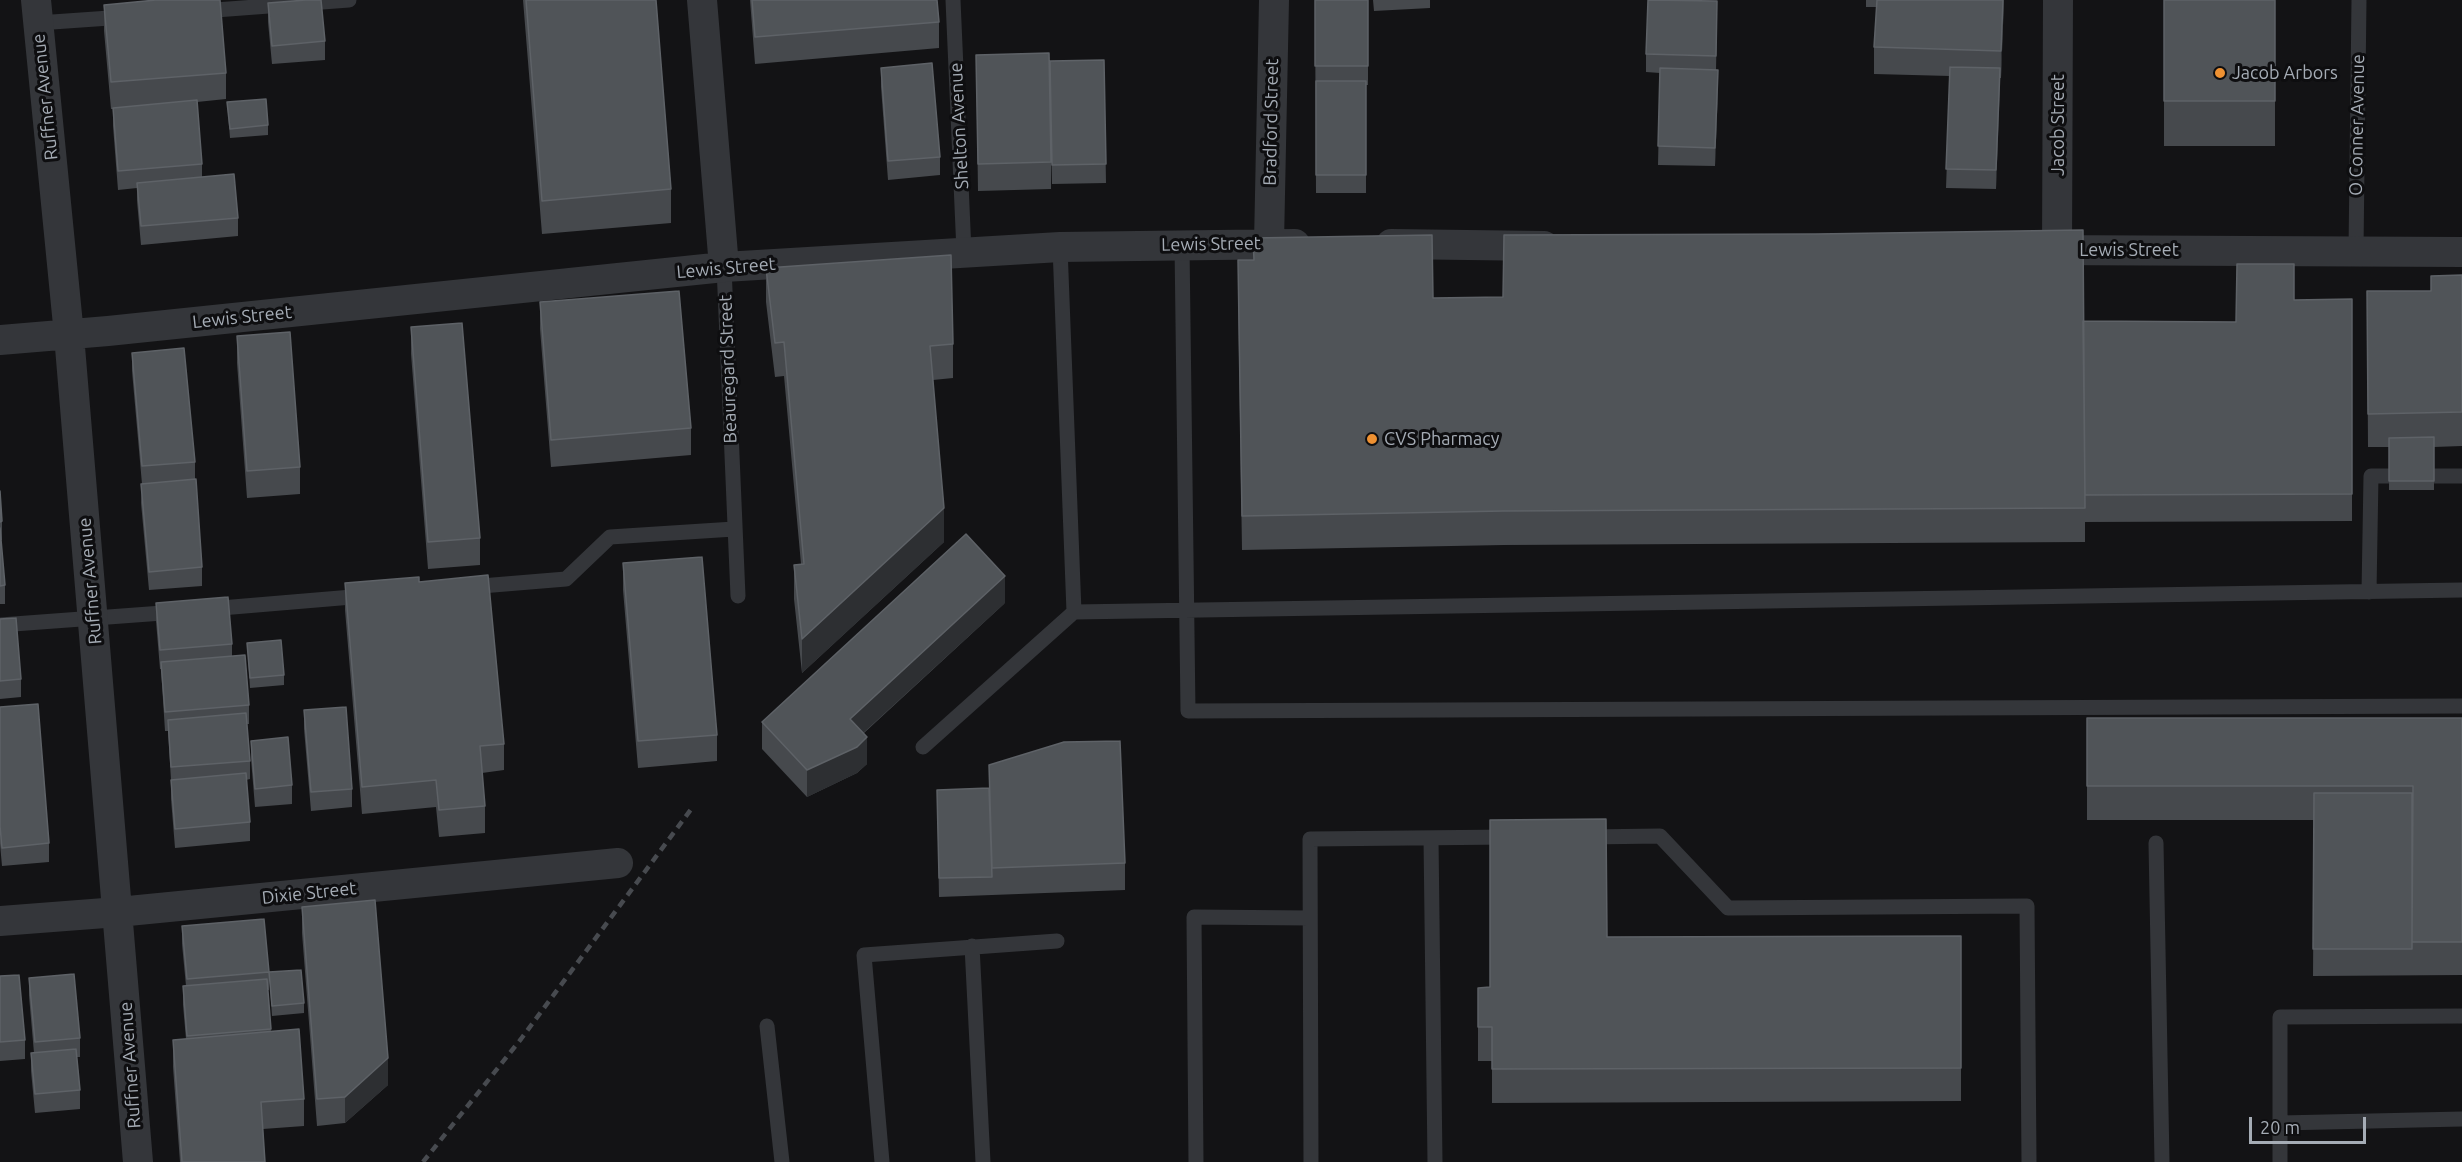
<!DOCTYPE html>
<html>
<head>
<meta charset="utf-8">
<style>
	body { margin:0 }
	#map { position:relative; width:2462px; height:1162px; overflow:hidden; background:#131315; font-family:Ubuntu,sans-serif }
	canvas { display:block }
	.scale { position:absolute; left:2249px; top:1117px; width:117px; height:27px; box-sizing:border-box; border:3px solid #a5acb5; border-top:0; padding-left:8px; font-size:18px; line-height:21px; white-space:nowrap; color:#a5acb5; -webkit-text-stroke:4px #0e0e10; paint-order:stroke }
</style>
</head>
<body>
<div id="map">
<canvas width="2462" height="1162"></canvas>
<div class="scale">20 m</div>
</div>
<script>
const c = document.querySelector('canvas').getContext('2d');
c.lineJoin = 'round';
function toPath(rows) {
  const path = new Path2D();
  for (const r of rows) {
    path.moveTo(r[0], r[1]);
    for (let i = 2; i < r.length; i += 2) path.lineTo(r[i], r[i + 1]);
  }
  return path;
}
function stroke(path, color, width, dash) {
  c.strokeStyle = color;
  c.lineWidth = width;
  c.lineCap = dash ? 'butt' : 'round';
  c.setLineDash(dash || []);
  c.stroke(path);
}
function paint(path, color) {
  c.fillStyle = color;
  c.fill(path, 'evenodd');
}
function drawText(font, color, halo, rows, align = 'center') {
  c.font = font + ' Ubuntu,sans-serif';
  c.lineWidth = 6;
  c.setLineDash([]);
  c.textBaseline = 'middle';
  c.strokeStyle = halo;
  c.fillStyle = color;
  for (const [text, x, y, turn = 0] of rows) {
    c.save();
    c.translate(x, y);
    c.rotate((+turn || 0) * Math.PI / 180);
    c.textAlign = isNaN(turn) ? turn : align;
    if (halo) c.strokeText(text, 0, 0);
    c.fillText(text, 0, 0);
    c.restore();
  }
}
const service = toPath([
	[953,0,964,252],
	[202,11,349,0],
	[38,23,124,17],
	[1182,245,1188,711,2462,706],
	[1060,247,1074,612],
	[2356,250,2359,0],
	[724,267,738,596],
	[469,587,566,579,610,537,734,529],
	[2369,592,2371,476,2462,476],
	[209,609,364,596],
	[0,625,176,612],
	[923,747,1074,612,2462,590],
	[1588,837,1660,836,1728,908,2027,906,2029,1162],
	[1431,838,1435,1162],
	[2156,843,2162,1162],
	[972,946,983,1162],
	[767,1026,782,1162],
	[2280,1123,2462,1119],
	[882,1162,864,955,1057,941],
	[1196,1162,1194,917,1310,918],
	[1311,1162,1310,839,1510,837],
	[2280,1162,2280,1017,2462,1016]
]);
const minor = toPath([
	[36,0,69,335,138,1162],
	[702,0,724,267],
	[1269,243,1274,0],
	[1391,244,1544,246],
	[2042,250,2462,252],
	[2057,250,2058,0],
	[0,340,108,331,724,267,1060,247,1295,244],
	[0,921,118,912,618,863]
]);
const rail = toPath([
	[423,1162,521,1039,692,808]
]);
const wall = toPath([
	[523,0,656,0,671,189,671,223,542,234],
	[750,0,937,0,939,22,939,48,755,64],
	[1315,0,1368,0,1368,85,1366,85,1366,193,1316,193],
	[1373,0,1430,0,1430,8,1374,11],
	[1866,0,2004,0,2001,78,2000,78,1996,189,1946,188,1950,76,1874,74,1874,47,1877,7,1866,7],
	[2164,0,2275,0,2275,146,2164,146],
	[268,3,325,41,325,60,272,64,268,22],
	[104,5,226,73,226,99,197,102,202,164,202,177,238,218,238,236,141,245,137,201,137,188,118,190,113,126,113,109,111,109,104,31],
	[1717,20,1716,70,1718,89,1715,166,1658,165,1660,73,1646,72,1646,54],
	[976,55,1050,61,1104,60,1106,183,1052,184,1051,141,1051,189,978,191],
	[881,68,940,157,940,175,888,180,881,87],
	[227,102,268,125,268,135,230,138],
	[766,268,953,344,953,378,933,380,944,542,802,673,794,599,794,565,801,564,784,376,775,377,766,302],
	[2462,275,2462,446,2434,447,2434,490,2389,490,2389,447,2368,447,2367,291,2431,291,2431,276],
	[1238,294,2083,321,2236,322,2294,300,2352,299,2352,521,2085,522,2085,519,2085,542,1504,545,1242,550],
	[540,302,691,428,691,455,551,467,540,329],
	[411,327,480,538,480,565,428,569,411,354],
	[237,336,300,467,300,494,247,498,237,363],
	[132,353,195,462,195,479,202,567,202,586,149,590,141,503,142,484,132,371],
	[0,491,2,521,2,540,1,540,5,585,5,604,0,604],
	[623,563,717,735,717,761,638,768,623,590],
	[419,582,504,744,504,770,482,773,485,806,485,833,439,837,436,807,362,814,345,610,345,583],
	[156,603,232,644,232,656,249,705,249,724,246,724,250,761,250,779,246,780,250,822,250,841,175,848,171,799,171,780,168,731,165,731,161,669,160,669,156,621],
	[1005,603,864,733,867,764,857,773,807,797,762,749,762,722],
	[0,619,21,679,21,697,0,699],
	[247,643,284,675,284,685,250,688],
	[0,707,49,843,49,862,2,866,0,844],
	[304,710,352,789,352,807,311,811,304,729],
	[2087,718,2462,718,2462,975,2313,976,2314,820,2087,820],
	[251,741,292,785,292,804,255,807,251,759],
	[989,765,1125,863,1125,890,939,897,937,790,989,788],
	[302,907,388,1085,345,1123,317,1126,302,933],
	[182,926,269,972,269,990,268,990,271,1032,304,1099,304,1126,263,1129,265,1162,180,1162,173,1067,173,1040,186,1039,183,1005,183,986,186,986,182,944],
	[1961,936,1961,1101,1492,1103,1492,1061,1478,1061,1478,988,1490,987,1607,937],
	[269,972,304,1003,304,1013,272,1016],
	[0,976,25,1040,25,1059,0,1061],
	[29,978,80,1038,80,1057,77,1057,80,1090,80,1109,35,1113,31,1071,31,1053,34,1053,29,996]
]);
const shadedWall = toPath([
	[2003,0,2004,0,2001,78,2001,51],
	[2000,68,2000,87,1996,189,1996,170],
	[1718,70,1718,89,1715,166,1715,148],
	[944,508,944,542,802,673,802,639],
	[1005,576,1005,603,850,745,850,719],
	[867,737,867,764,857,773,807,797,807,770],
	[388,1058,388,1085,345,1123,345,1097]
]);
const building = toPath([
	[156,0,220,0,226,73,111,82,104,5,156,0],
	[306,0,321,0,325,41,272,46,268,3,306,0],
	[526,0,656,0,671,189,542,201,526,0],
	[752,0,937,0,939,22,755,37,752,0],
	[1315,0,1368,0,1368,66,1315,66,1315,0],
	[1648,0,1717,1,1716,56,1646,54,1648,0],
	[1877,0,2003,0,2001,51,1874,47,1877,0],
	[2164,0,2275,0,2275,101,2164,101,2164,0],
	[1049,53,1051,162,978,164,976,55,1049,53],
	[1104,60,1106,164,1052,165,1050,61,1104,60],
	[932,63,940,157,888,161,881,68,932,63],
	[1950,67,2000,68,1996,170,1946,169,1950,67],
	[1660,68,1718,70,1715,148,1658,146,1660,68],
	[1316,81,1366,81,1366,175,1316,175,1316,81],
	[266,99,268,125,230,129,227,102,266,99],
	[197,100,202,164,118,171,113,108,197,100],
	[234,174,238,218,141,226,137,183,234,174],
	[2083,230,2085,508,1504,511,1242,516,1238,260,1254,260,1253,238,1432,235,1433,298,1503,297,1504,235,1816,234,2083,230],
	[951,255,953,344,930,346,944,508,802,639,794,565,804,564,784,342,775,343,766,268,951,255],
	[2237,264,2294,264,2294,300,2352,299,2352,494,2085,495,2083,321,2236,322,2237,264],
	[2462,275,2462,412,2368,414,2367,291,2431,291,2431,276,2462,275],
	[679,291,691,428,551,440,540,302,679,291],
	[462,323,480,538,428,542,411,327,462,323],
	[290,332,300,467,247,471,237,336,290,332],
	[184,348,195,462,142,466,132,353,184,348],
	[2434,437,2434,481,2389,481,2389,438,2434,437],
	[196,479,202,567,149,572,141,484,196,479],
	[0,491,2,521,0,522,0,491],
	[0,528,5,585,0,586,0,528],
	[966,534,1005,576,850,719,867,737,857,747,807,770,762,722,966,534],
	[702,557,717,735,638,741,623,563,702,557],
	[488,575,504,744,480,746,485,806,439,810,436,780,362,787,345,583,419,577,419,582,488,575],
	[228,597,232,644,160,650,156,603,228,597],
	[16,618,21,679,0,681,0,619,16,618],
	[281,640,284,675,250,678,247,643,281,640],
	[245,655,249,705,165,712,161,662,245,655],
	[38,704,49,843,2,848,0,826,0,707,38,704],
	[346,707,352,789,311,792,304,710,346,707],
	[246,713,250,761,171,767,168,720,246,713],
	[2087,718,2462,718,2462,942,2412,942,2413,786,2087,786,2087,718],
	[288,737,292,785,255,789,251,741,288,737],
	[1120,741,1125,863,992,868,989,765,1064,742,1120,741],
	[246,773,250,822,175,829,171,780,246,773],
	[989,788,992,877,939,878,937,790,989,788],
	[2314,793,2412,793,2412,949,2313,949,2314,793],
	[1606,819,1607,937,1961,936,1961,1068,1492,1069,1492,1027,1478,1027,1478,988,1490,987,1490,820,1606,819],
	[375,900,388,1058,345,1097,317,1099,302,907,375,900],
	[264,919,269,972,187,979,182,926,264,919],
	[301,970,304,1003,272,1006,269,972,301,970],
	[74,974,80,1038,35,1042,29,978,74,974],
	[19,975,25,1040,0,1042,0,976,19,975],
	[267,979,271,1029,187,1036,183,986,267,979],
	[299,1029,304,1099,261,1102,265,1162,182,1162,173,1040,299,1029],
	[76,1049,80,1090,35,1094,31,1053,76,1049]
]);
const markers = [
	[2220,73,6,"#ee9132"],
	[1372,439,6,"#ee9132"]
];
const poiNames = [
	["Jacob Arbors",2232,73],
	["CVS Pharmacy",1384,439]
];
const streetNames = [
	["Ruffner Avenue",45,97,-96],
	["Bradford Street",1271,122,-89],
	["Jacob Street",2058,125,-90],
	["O Conner Avenue",2357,125,-89],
	["Shelton Avenue",959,126,-93],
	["Lewis Street",1211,244,-1],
	["Lewis Street",2129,250],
	["Lewis Street",726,268,-5],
	["Lewis Street",242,317,-6],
	["Beauregard Street",728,369,-92],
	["Ruffner Avenue",90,581,-95],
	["Dixie Street",309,893,-6],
	["Ruffner Avenue",130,1065,-94]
];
stroke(service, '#34363a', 15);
stroke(minor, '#34363a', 30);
stroke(rail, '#474a4f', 4.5, [8, 6]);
paint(wall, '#46494d');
paint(shadedWall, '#2d2f32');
paint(building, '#505458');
stroke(building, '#5e6267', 1.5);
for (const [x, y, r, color] of markers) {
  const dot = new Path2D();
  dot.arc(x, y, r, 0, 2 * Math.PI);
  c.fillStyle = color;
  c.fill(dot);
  stroke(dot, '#0e0e10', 2);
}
drawText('18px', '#a5acb5', '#0e0e10', poiNames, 'left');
drawText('18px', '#a5acb5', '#0e0e10', streetNames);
</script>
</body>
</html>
